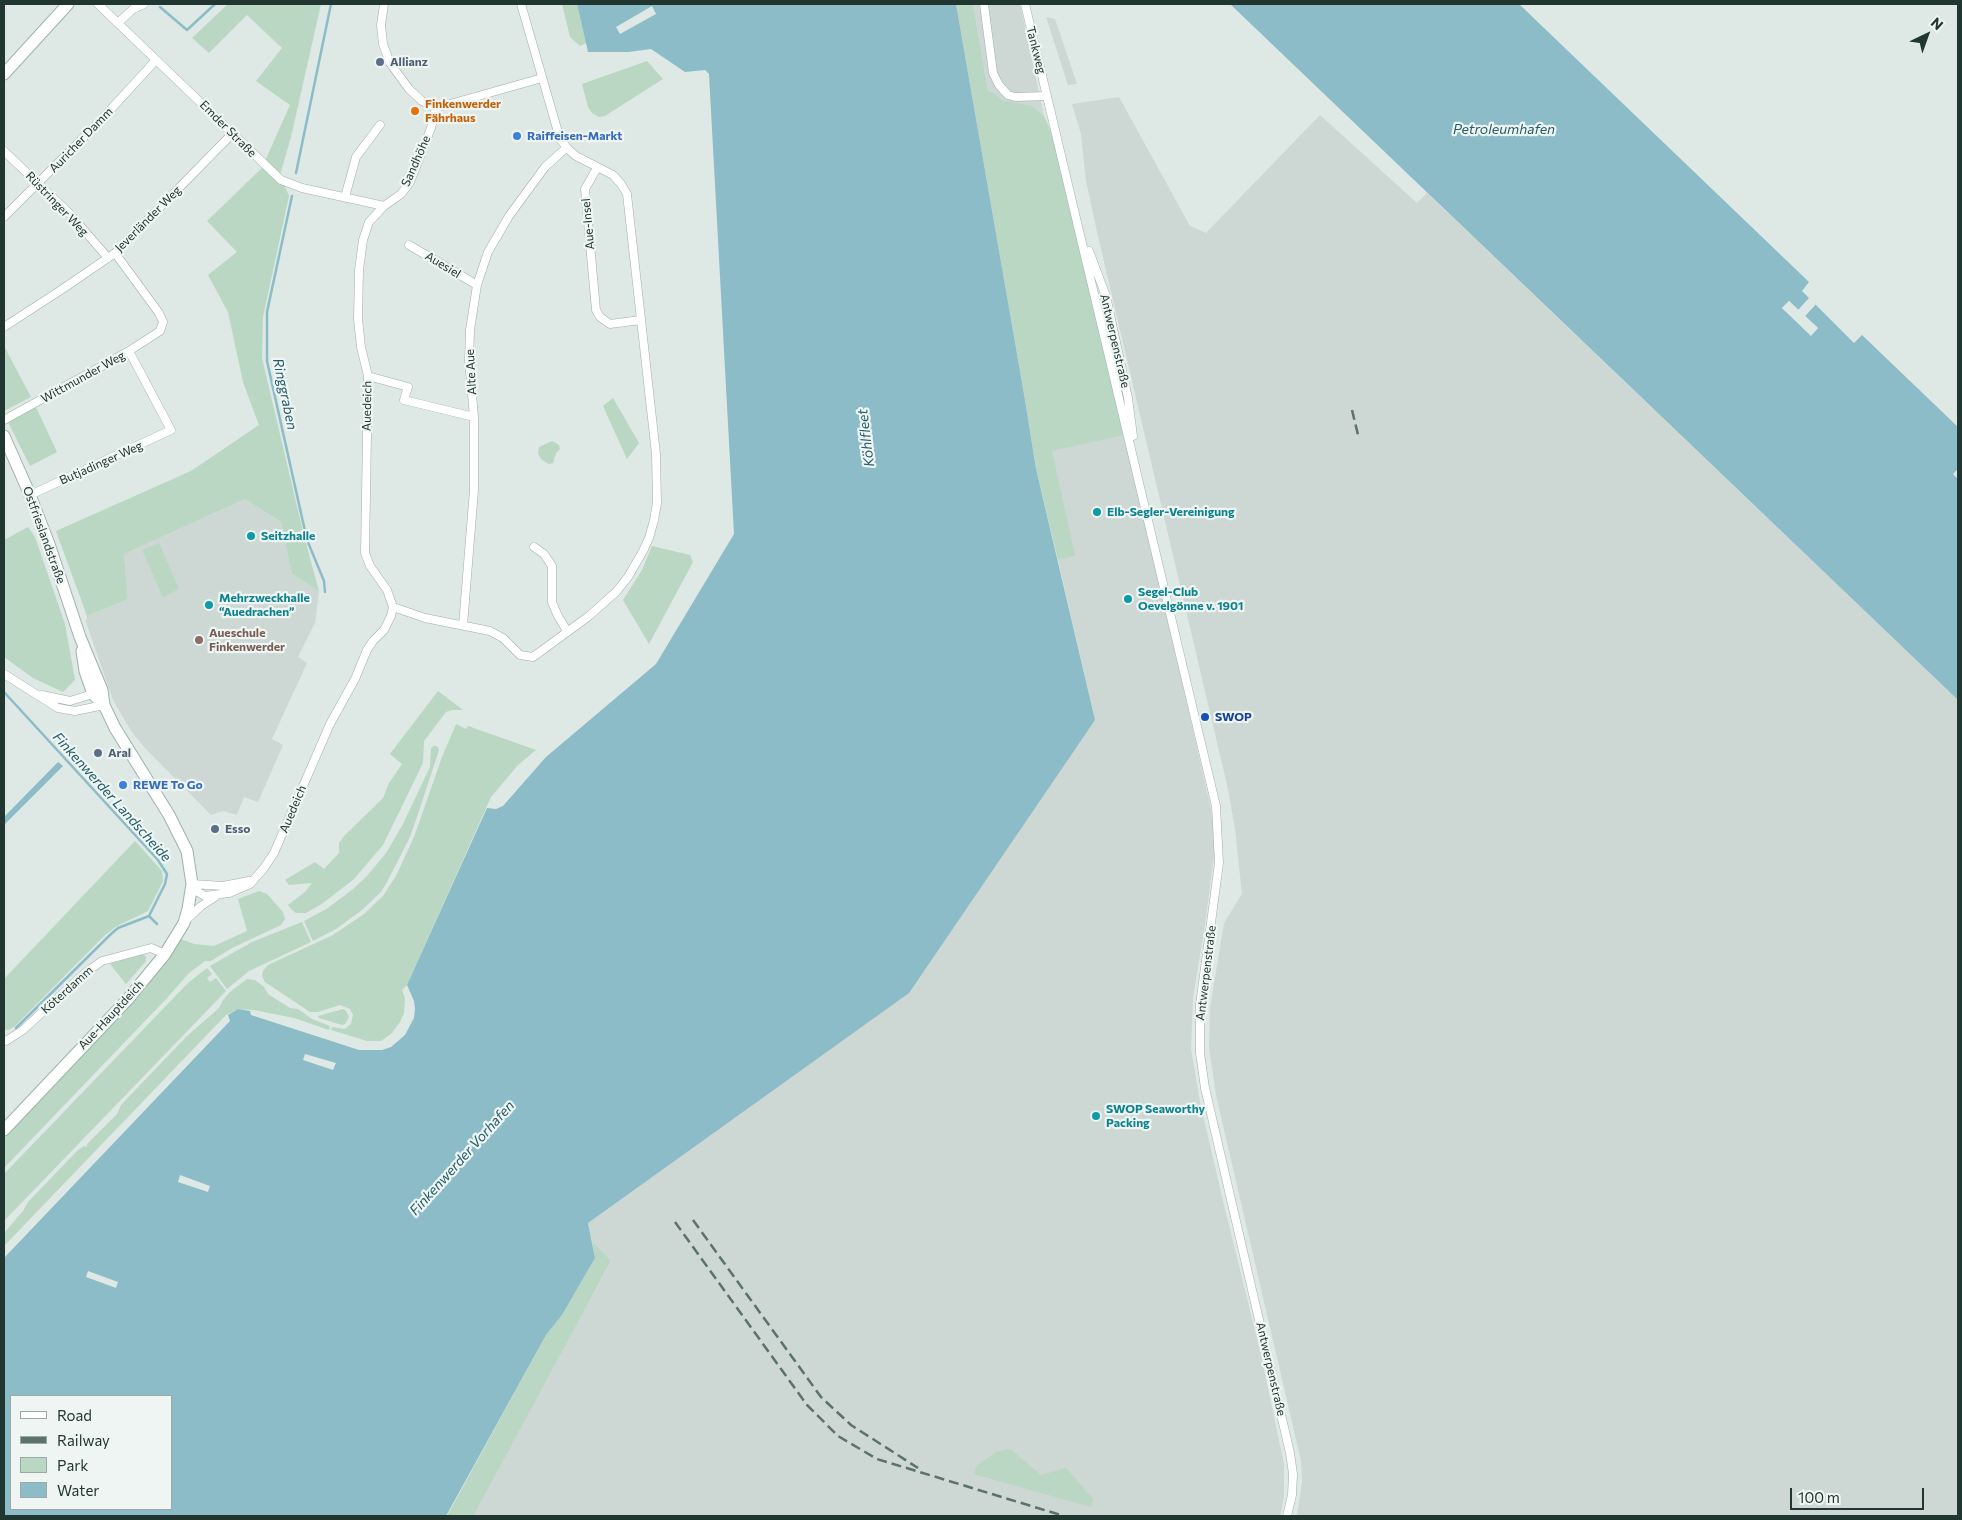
<!DOCTYPE html>
<html>
<head>
<meta charset="utf-8">
<style>
	body { margin:0 }
	#map { position:relative; width:1962px; height:1520px; overflow:hidden; background:#dee8e4; font-family:Commissioner,sans-serif }
	canvas { display:block }
	.frame { position:absolute; inset:0; border:5px solid #213631; pointer-events:none }
	.legend { position:absolute; left:10px; top:1395px; width:162px; height:115px; box-sizing:border-box; background:#eef5f2; border:1px solid #9ca9a5; margin:0; padding:6px 9px; list-style:none; font-size:15px; color:#213631 }
	.legend li { display:flex; align-items:center; gap:10px; height:25px }
	.legend b { width:25px; border:1px solid #9ca9a5 }
	.north { position:absolute; left:1902px; top:10px; width:50px; height:50px; -webkit-text-stroke:4px #eef5f2; paint-order:stroke; rotate:42deg; font-size:14px; font-weight:700; line-height:20px; text-align:center; color:#213631 }
	.north::after { content:''; display:block; margin:auto; width:18px; height:22px; background:#213631; clip-path:polygon(50% 0,100% 100%,50% 72%,0 100%) }
	.scale { position:absolute; left:1790px; top:1488px; width:134px; height:22px; box-sizing:border-box; border:2px solid #213631; border-top:0; padding-left:6px; font-size:15px; line-height:18px; white-space:nowrap; color:#213631; -webkit-text-stroke:4px #eef5f2; paint-order:stroke }
</style>
</head>
<body>
<div id="map">
<canvas width="1962" height="1520"></canvas>
<div class="frame"></div>
<ul class="legend">
<li><b style="height:6px;background:#fff"></b>Road</li>
<li><b style="height:6px;background:#5c726c"></b>Railway</li>
<li><b style="height:14px;background:#b9d7c2"></b>Park</li>
<li><b style="height:14px;background:#8bbcc8"></b>Water</li>
</ul>
<div class="north">N</div>
<div class="scale">100 m</div>
</div>
<script>
const c = document.querySelector('canvas').getContext('2d');
c.lineJoin = 'round';
function paint(path, color) {
  c.fillStyle = color;
  c.fill(path, 'evenodd');
}
function toPath(rows) {
  const path = new Path2D();
  for (const r of rows) {
    path.moveTo(r[0], r[1]);
    for (let i = 2; i < r.length; i += 2) path.lineTo(r[i], r[i + 1]);
  }
  return path;
}
function stroke(path, color, width, dash) {
  c.strokeStyle = color;
  c.lineWidth = width;
  c.lineCap = dash ? 'butt' : 'round';
  c.setLineDash(dash || []);
  c.stroke(path);
}
function drawText(font, color, halo, rows, align = 'center') {
  c.font = font + ' Commissioner,sans-serif';
  c.lineWidth = 4.5;
  c.setLineDash([]);
  c.textBaseline = 'middle';
  c.strokeStyle = halo;
  c.fillStyle = color;
  for (const [text, x, y, turn = 0] of rows) {
    c.save();
    c.translate(x, y);
    c.rotate((+turn || 0) * Math.PI / 180);
    c.textAlign = isNaN(turn) ? turn : align;
    if (halo) c.strokeText(text, 0, 0);
    c.fillText(text, 0, 0);
    c.restore();
  }
}
const built = toPath([
	[973,4,1020,4,1044,116,1032,106,1002,100,993,92,988,91],
	[1046,17,1055,19,1077,84,1068,85],
	[1119,97,1190,226,1206,233,1320,115,1417,203,1427,193,1958,700,1958,1516,1297,1516,1302,1482,1301,1461,1216,1095,1209,1048,1210,1008,1224,923,1242,894,1235,829,1228,789,1212,721,1097,232,1086,181,1081,134,1072,104],
	[1125,435,1211,809,1215,848,1205,924,1193,998,1191,1049,1200,1102,1224,1205,1261,1355,1284,1464,1284,1497,1280,1516,471,1516,611,1262,592,1241,588,1223,710,1135,1095,720,1058,560,1074,556,1051,451],
	[245,499,281,522,292,574,319,591,315,623,298,657,307,663,272,739,283,745,258,802,244,797,237,815,223,811,211,815,145,748,131,731,113,700,86,622,87,616,128,599,124,554]
]);
const green = toPath([
	[228,4,321,4,291,137,280,175,289,196,263,317,262,358,304,536,319,591,292,574,281,522,245,499,124,554,128,599,87,616,56,531,191,471,259,425,243,382,228,312,208,275,237,252,207,221,262,168,290,105,256,81,282,48,247,15,209,53,192,38],
	[562,4,577,4,586,43,580,46,570,37],
	[956,4,973,4,988,91,993,92,1002,100,1032,106,1044,116,1054,138,1125,435,1052,451,1075,556,1058,560,1036,469,1025,400],
	[647,61,663,79,605,116,599,117,592,113,588,107,582,84],
	[4,346,31,397,4,411],
	[613,398,639,443,627,459,603,406],
	[36,407,57,452,30,466,8,422],
	[552,441,559,445,560,449,556,453,553,463,549,464,542,460,538,454,539,447],
	[28,527,35,537,65,624,75,680,63,692,33,678,4,657,4,540],
	[159,543,179,589,163,597,142,550],
	[652,546,690,555,693,562,649,644,623,600,642,570],
	[438,691,463,710,452,710,446,712,424,741,423,763,383,845,354,879,323,903,306,913,296,913,292,910,288,905,305,892,312,883,289,885,285,880,315,862,324,869,339,853,339,843,345,835,383,798,389,783,402,764,390,754],
	[456,724,466,729,468,726,536,750,518,765,491,797,407,985,402,990,405,998,404,1013,400,1022,391,1034,381,1041,367,1041,331,1030,332,1027,345,1029,351,1024,353,1015,350,1009,340,1005,318,1012,310,1012,265,982,262,976,263,971,268,965,333,935,364,914,383,896,396,876,414,837,442,757],
	[433,746,437,746,439,750,420,808,410,837,387,882,381,892,362,910,336,929,313,941,304,921,328,908,353,889,367,876,386,853,403,824,430,767,431,748],
	[135,841,162,871,163,881,148,911,117,926,105,935,15,1026,8,1030,4,1029,4,979],
	[259,891,267,894,283,912,285,919,281,925,232,948,211,961,205,961,189,973,167,998,4,1168,4,1137,121,1014,181,939,194,944,214,946,247,931,238,899],
	[302,922,311,942,249,971,227,989,210,966,252,942],
	[141,954,146,956,146,961,126,984,110,964],
	[207,968,212,974,207,978,210,982,216,978,226,991,4,1221,4,1174,188,983],
	[247,979,255,980,264,987,268,994,290,1008,298,1009,312,1019,330,1026,329,1030,294,1018,254,1010,238,1009,226,1015,4,1246,4,1233,23,1211,28,1202,77,1151,84,1146,87,1147,87,1144,117,1114,121,1105,186,1037,219,1008,223,1000,230,992],
	[343,1009,346,1011,349,1017,345,1024,342,1025,319,1018,318,1016],
	[592,1241,611,1261,473,1516,447,1516,546,1335,562,1315,595,1258],
	[1010,1449,1041,1475,1066,1468,1093,1499,1091,1507,974,1474,976,1466,996,1452]
]);
const water = toPath([
	[577,4,956,4,1025,400,1036,469,1095,720,909,993,588,1223,595,1258,562,1315,546,1335,446,1516,4,1516,4,1258,230,1021,228,1015,238,1009,250,1011,251,1015,359,1050,382,1050,391,1047,405,1035,414,1018,415,1008,414,1001,407,985,487,808,496,809,503,806,546,757,656,664,734,534,709,74,705,70,685,72,651,49,628,52,588,52],
	[11,1396,171,1396,171,1509,11,1509],
	[1230,4,1519,4,1809,282,1802,291,1854,343,1862,335,1958,427,1958,471,1957,470,1953,474,1958,479,1958,700],
	[1809,298,1815,305,1805,316,1818,328,1811,335,1782,308,1789,301,1798,310],
	[58,762,63,766,4,825,4,817]
]);
const pier = toPath([
	[652,6,656,14,620,34,616,27],
	[1809,298,1816,304,1805,316,1818,328,1811,336,1782,308,1789,301,1799,310],
	[1809,302,1812,304,1802,316,1815,328,1811,332,1786,308,1789,304,1799,312],
	[305,1054,336,1063,333,1070,303,1060],
	[180,1175,210,1186,208,1192,178,1182],
	[88,1271,118,1282,116,1288,86,1277]
]);
const stream = toPath([
	[160,7,187,30,215,4],
	[296,173,331,4],
	[292,196,267,312,267,361,307,540,324,581,325,592],
	[4,692,158,860,167,874,165,884,149,916,157,924],
	[16,1028,111,934,118,928,149,916]
]);
const street = toPath([
	[98,4,281,180,302,188,384,206],
	[384,4,381,25,383,44,390,63,409,89,422,101,436,108],
	[984,4,993,73,999,85,1008,95,1015,97,1047,96],
	[1025,4,1216,806,1219,863,1200,1005,1200,1053,1205,1088,1290,1453,1293,1474,1292,1495,1287,1516],
	[118,23,133,9,144,4],
	[436,108,542,78],
	[4,151,71,215,108,258],
	[597,168,585,189,596,310,600,317,610,324,641,320],
	[345,197,356,157,380,125],
	[4,217,100,121,156,60],
	[409,245,477,285],
	[1089,251,1106,296,1128,398,1133,436],
	[4,327,61,290,115,253,233,133],
	[368,376,408,387,404,400,474,417],
	[4,420,129,351,160,331,163,322,159,313,115,253],
	[30,495,171,430,129,351],
	[534,547,544,554,552,566,552,602,557,614,567,631],
	[393,607,425,618,490,631,503,638,520,655,533,657,589,616,616,592,628,577,643,551,649,538,654,520,657,503,656,454,627,194,621,184,613,175,576,156,568,149,560,139,521,4],
	[463,625,474,490,474,417,469,360,470,330,477,285,488,252,509,216,545,167,566,148],
	[4,674,58,708,75,711,104,705],
	[42,695,70,701,93,694],
	[192,884,198,892,205,896,229,893,250,884,264,868,274,853,330,724,355,679,367,650,373,641,384,630,391,616,393,607,387,590,370,566,365,553,368,376,361,347,358,319,359,270,363,240,369,222,384,206,401,194,410,182,431,128,436,108],
	[192,884,223,886,249,881],
	[185,921,201,906,215,897],
	[4,1040,6,1041,23,1030,85,973,102,961,151,948,165,954]
]);
const secondary = toPath([
	[4,74,68,4],
	[4,436,30,495,49,544,80,637,102,690,104,705,115,728,169,815,187,851,192,884,188,909,184,923,165,954,128,999,4,1130],
	[82,651,85,671,93,694,104,705]
]);
const rail = toPath([
	[1352,410,1359,439],
	[693,1220,821,1397,851,1425,918,1468],
	[675,1222,807,1405,838,1436,877,1459,1064,1516]
]);
const markers = [
	[380,62,5,"#5c6f8a"],
	[415,111,5,"#e8710a"],
	[517,136,5,"#3f7fe0"],
	[1097,512,5,"#0f9aa8"],
	[251,536,5,"#0f9aa8"],
	[1128,599,5,"#0f9aa8"],
	[209,605,5,"#0f9aa8"],
	[199,640,5,"#8d6e63"],
	[1205,717,5,"#1a4fb4"],
	[98,753,5,"#5c6f8a"],
	[123,785,5,"#3f7fe0"],
	[215,829,5,"#5c6f8a"],
	[1096,1116,5,"#0f9aa8"]
];
const streetNames = [
	["Tankweg",1036,50,76],
	["Emder Straße",228,129,45],
	["Auricher Damm",81,140,-46],
	["Sandhöhe",416,161,-66],
	["Rüstringer Weg",57,204,46],
	["Jeverländer Weg",148,219,-45],
	["Aue-Insel",588,224,-95],
	["Auesiel",443,265,31],
	["Antwerpenstraße",1115,341,77],
	["Alte Aue",471,372,-93],
	["Wittmunder Weg",83,377,-29],
	["Auedeich",367,406,-89],
	["Butjadinger Weg",101,463,-24],
	["Ostfrieslandstraße",44,535,70],
	["Auedeich",293,809,-67],
	["Antwerpenstraße",1206,973,-83],
	["Köterdamm",67,990,-42],
	["Aue-Hauptdeich",111,1015,-47],
	["Antwerpenstraße",1271,1369,77]
];
const serviceNames = [
	["Allianz",390,62],
	["Aral",108,753],
	["Esso",225,829]
];
const foodNames = [
	["Finkenwerder",425,104],
	["Fährhaus",425,118]
];
const shopNames = [
	["Raiffeisen-Markt",527,136],
	["REWE To Go",133,785]
];
const cultureNames = [
	["Elb-Segler-Vereinigung",1107,512],
	["Seitzhalle",261,536],
	["Segel-Club",1138,592],
	["Oevelgönne v. 1901",1138,606],
	["Mehrzweckhalle",219,598],
	["“Auedrachen”",219,612],
	["SWOP Seaworthy",1106,1109],
	["Packing",1106,1123]
];
const educationNames = [
	["Aueschule",209,633],
	["Finkenwerder",209,647]
];
const transitNames = [
	["SWOP",1215,717]
];
const waterNames = [
	["Petroleumhafen",1504,129],
	["Ringgraben",285,394,78],
	["Köhlfleet",866,438,-97],
	["Finkenwerder Landscheide",112,797,48],
	["Finkenwerder Vorhafen",462,1158,-48]
];
paint(built, '#cdd7d3');
paint(green, '#b9d7c2');
paint(water, '#8bbcc8');
paint(pier, '#dee8e4');
stroke(stream, '#8bbcc8', 2.5);
stroke(street, '#a2afab', 9);
stroke(secondary, '#9fb2ac', 13);
stroke(street, '#fff', 8);
stroke(secondary, '#fff', 11);
stroke(rail, '#5c726c', 2.5, [10, 5]);
for (const [x, y, r, color] of markers) {
  const dot = new Path2D();
  dot.arc(x, y, r, 0, 2 * Math.PI);
  c.fillStyle = color;
  c.fill(dot);
  stroke(dot, '#eef5f2', 2);
}
drawText('12px', '#213631', '#eef5f2', streetNames);
drawText('bold 12px', '#4e5e75', '#eef5f2', serviceNames, 'left');
drawText('bold 12px', '#c56008', '#eef5f2', foodNames, 'left');
drawText('bold 12px', '#366cbe', '#eef5f2', shopNames, 'left');
drawText('bold 12px', '#0d838f', '#eef5f2', cultureNames, 'left');
drawText('bold 12px', '#785e54', '#eef5f2', educationNames, 'left');
drawText('bold 12px', '#164399', '#eef5f2', transitNames, 'left');
drawText('italic 14px', '#235c6a', '#eef5f2', waterNames);
</script>
</body>
</html>
